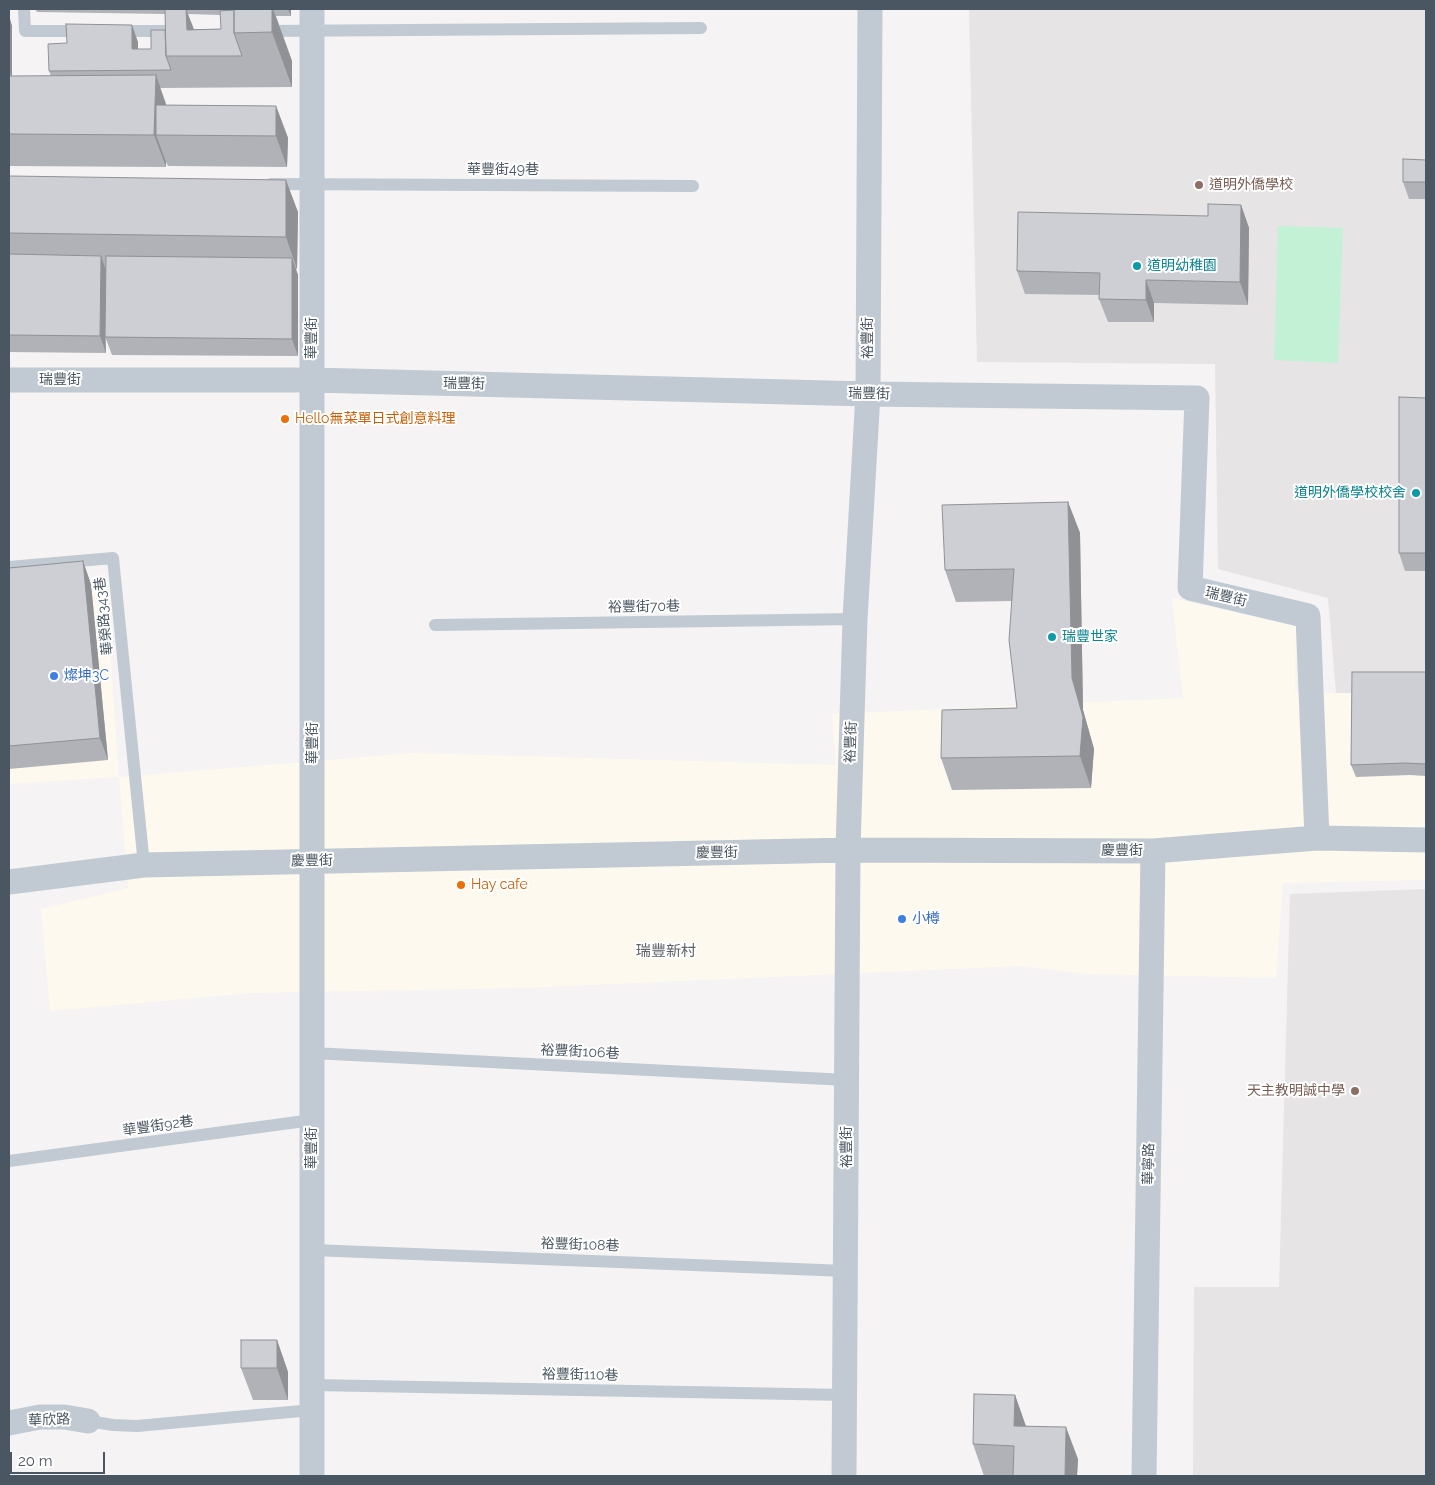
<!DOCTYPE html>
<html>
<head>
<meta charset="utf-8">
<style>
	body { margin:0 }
	#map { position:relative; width:1435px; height:1485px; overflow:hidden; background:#f5f3f3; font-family:Raleway,sans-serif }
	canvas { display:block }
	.frame { position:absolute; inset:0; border:10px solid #4a5661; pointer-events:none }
	.scale { position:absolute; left:10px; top:1452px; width:95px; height:22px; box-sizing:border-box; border:2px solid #4a5661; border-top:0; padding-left:6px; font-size:15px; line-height:18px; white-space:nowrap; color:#4a5661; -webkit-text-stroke:4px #fff; paint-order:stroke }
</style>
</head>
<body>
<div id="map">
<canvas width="1435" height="1485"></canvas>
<div class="frame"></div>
<div class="scale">20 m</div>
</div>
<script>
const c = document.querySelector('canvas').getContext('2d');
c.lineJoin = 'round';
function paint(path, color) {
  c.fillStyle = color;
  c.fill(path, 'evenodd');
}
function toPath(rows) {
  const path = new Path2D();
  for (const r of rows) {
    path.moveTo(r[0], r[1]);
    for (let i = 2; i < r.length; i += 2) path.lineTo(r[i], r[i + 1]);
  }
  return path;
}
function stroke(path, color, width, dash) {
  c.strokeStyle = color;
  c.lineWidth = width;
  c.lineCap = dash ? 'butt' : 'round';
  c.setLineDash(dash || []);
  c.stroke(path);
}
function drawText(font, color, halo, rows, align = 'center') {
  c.font = font + ' Raleway,"Noto Sans TC",sans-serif';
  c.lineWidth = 4;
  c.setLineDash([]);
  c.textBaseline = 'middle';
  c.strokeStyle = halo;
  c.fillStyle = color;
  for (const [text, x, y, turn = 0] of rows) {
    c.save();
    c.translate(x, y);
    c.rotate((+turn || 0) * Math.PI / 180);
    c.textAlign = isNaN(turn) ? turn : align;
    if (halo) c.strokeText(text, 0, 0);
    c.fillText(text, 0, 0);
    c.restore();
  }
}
const commercial = toPath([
	[105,578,119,777,413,753,836,765,832,714,1183,698,1172,598,1296,626,1295,691,1336,693,1426,693,1426,880,1283,883,1276,978,1086,974,1022,966,524,988,253,993,50,1011,41,909,128,888,119,777,9,784,9,584]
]);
const education = toPath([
	[969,9,1426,9,1426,693,1336,693,1328,598,1218,569,1215,364,977,362],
	[1426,889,1426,1476,1193,1476,1194,1287,1279,1287,1290,894]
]);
const green = toPath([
	[1278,226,1343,228,1338,363,1274,360]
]);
const service = toPath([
	[24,9,25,31,84,31],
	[119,31,166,31],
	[264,31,701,28],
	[271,184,693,186],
	[9,567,113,558,144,865],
	[435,625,855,619],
	[312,1053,847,1080],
	[9,1161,312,1120],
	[312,1250,846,1271],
	[313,1385,846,1395],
	[88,1421,113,1425,137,1426,312,1410]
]);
const minor = toPath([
	[312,9,312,1476],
	[9,380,312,380,868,394,1197,398,1190,588,1308,616,1317,838],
	[9,882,144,865,848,850,1153,851,1317,838,1426,840],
	[9,1423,40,1417,64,1417,88,1421],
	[844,1476,848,850,855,619,868,394,870,9],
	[1144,1476,1153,851]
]);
const wall = toPath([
	[35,9,291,9,291,16,276,16,292,61,292,87,160,88,166,105,276,106,288,138,287,167,168,166,166,162,166,167,9,166,9,16,12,26,12,76,51,76,49,71,138,42,138,49,151,49,165,30,165,14,37,12],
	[188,14,221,15,221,29,194,29],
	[1426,160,1426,199,1409,199,1403,182],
	[9,176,298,212,297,269,296,269,298,275,298,356,112,355,106,339,106,353,9,352],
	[1241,205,1249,228,1248,305,1154,303,1154,322,1108,322,1099,299,1099,295,1025,294,1017,271,1208,216],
	[1426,398,1426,571,1405,571,1399,553],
	[1068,502,1080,533,1083,710,1094,749,1091,788,952,790,941,758,1017,708,1012,601,956,602,945,570],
	[9,568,91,584,108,760,9,769],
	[1426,672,1426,776,1410,775,1356,777,1351,765],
	[277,1340,288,1372,288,1400,253,1400,241,1368],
	[1015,1395,1026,1426,1078,1459,1077,1476,984,1476,973,1444]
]);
const shadedWall = toPath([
	[186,9,198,41,187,30],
	[272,9,273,9,292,61,292,87,272,32],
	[288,9,291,9,291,16],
	[9,16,12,26,12,78,9,70],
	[132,25,138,42,138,66,132,49],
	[156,75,167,107,156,135,166,162,166,167,154,135],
	[276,106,288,138,287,167,276,136],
	[286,180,298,212,297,269,286,237],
	[1241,205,1249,228,1248,305,1240,282],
	[101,256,107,273,105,337,106,353,100,336],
	[292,258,298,275,298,356,292,339],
	[1146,280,1154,303,1154,322,1146,300],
	[1068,502,1080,533,1083,710,1094,749,1091,788,1080,756,1072,678],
	[83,561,91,584,108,760,100,738],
	[277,1340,288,1372,288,1400,277,1368],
	[1015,1395,1026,1427,1014,1426],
	[1066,1427,1078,1459,1077,1476,1065,1476]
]);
const building = toPath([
	[165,9,186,9,187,30,221,29,220,11,234,10,234,33,242,56,166,56,165,9],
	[234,9,272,9,272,32,234,33,234,9],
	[66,24,132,25,132,49,151,49,151,30,165,30,166,56,171,70,49,71,48,44,67,43,66,24],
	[156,75,154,135,9,134,9,76,156,75],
	[156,105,276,106,276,136,156,135,156,105],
	[1403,159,1426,160,1426,182,1403,182,1403,159],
	[9,176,286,180,286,237,9,233,9,176],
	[1208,204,1241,205,1240,282,1146,280,1146,300,1099,299,1100,273,1017,271,1018,212,1208,216,1208,204],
	[9,254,101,256,100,336,9,335,9,254],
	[106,256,292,258,292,339,105,337,106,256],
	[1399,397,1426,398,1426,553,1399,553,1399,397],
	[1068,502,1072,678,1083,717,1080,756,941,758,942,710,1017,708,1009,640,1014,569,945,570,942,505,1068,502],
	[83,561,100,738,9,746,9,568,83,561],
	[1352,672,1426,672,1426,764,1405,763,1351,765,1352,672],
	[241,1340,277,1340,277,1368,241,1368,241,1340],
	[974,1394,1015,1395,1014,1426,1066,1427,1065,1476,1013,1476,1014,1446,973,1444,974,1394]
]);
const markers = [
	[1199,185,5,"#8d6e63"],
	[1137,266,5,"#0f9aa8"],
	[285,419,5,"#e8710a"],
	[1416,493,5,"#0f9aa8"],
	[1052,637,5,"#0f9aa8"],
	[54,676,5,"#3f7fe0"],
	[461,885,5,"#e8710a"],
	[902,919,5,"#3f7fe0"],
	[1355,1091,5,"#8d6e63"]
];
const streetNames = [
	["華豐街49巷",503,170],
	["華豐街",312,338,-90],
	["裕豐街",868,338,-90],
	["瑞豐街",60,380],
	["瑞豐街",464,384,1],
	["瑞豐街",869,394,1],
	["瑞豐街",1226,597,13],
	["裕豐街70巷",644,607,-1],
	["華榮路343巷",104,616,-96],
	["裕豐街",851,742,-88],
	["華豐街",313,743,-90],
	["慶豐街",1122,851],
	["慶豐街",717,853,-1],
	["慶豐街",312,861,-1],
	["裕豐街106巷",580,1052,3],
	["華豐街92巷",158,1126,-8],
	["裕豐街",847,1147,-90],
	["華豐街",312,1148,-90],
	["華寧路",1149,1164,-89],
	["裕豐街108巷",580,1245,2],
	["裕豐街110巷",580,1375,1],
	["華欣路",49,1420,-2]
];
const educationNames = [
	["道明外僑學校",1209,185],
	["天主教明誠中學",1345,1091,"right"]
];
const cultureNames = [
	["道明幼稚園",1147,266],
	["道明外僑學校校舍",1406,493,"right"],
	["瑞豐世家",1062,637]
];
const foodNames = [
	["Hello無菜單日式創意料理",295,419],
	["Hay cafe",471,885]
];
const shopNames = [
	["燦坤3C",64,676],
	["小樽",912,919]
];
const neighbourhoodNames = [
	["瑞豐新村",666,951]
];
paint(commercial, '#fdf9ef');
paint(education, '#e6e4e5');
paint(green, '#c3f1d5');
stroke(service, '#c1cad2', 12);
stroke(minor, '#c1cad2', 25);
paint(wall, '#b0b2b7');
paint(shadedWall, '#909195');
paint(building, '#cdcfd5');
stroke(building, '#909195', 1);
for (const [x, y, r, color] of markers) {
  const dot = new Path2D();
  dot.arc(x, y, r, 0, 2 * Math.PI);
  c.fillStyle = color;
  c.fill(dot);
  stroke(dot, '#fff', 2);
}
drawText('14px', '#4a5661', '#fff', streetNames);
drawText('14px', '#785e54', '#fff', educationNames, 'left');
drawText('14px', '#0d838f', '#fff', cultureNames, 'left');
drawText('14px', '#c56008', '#fff', foodNames, 'left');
drawText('14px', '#366cbe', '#fff', shopNames, 'left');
drawText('15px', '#5f6368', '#fff', neighbourhoodNames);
</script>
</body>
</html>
